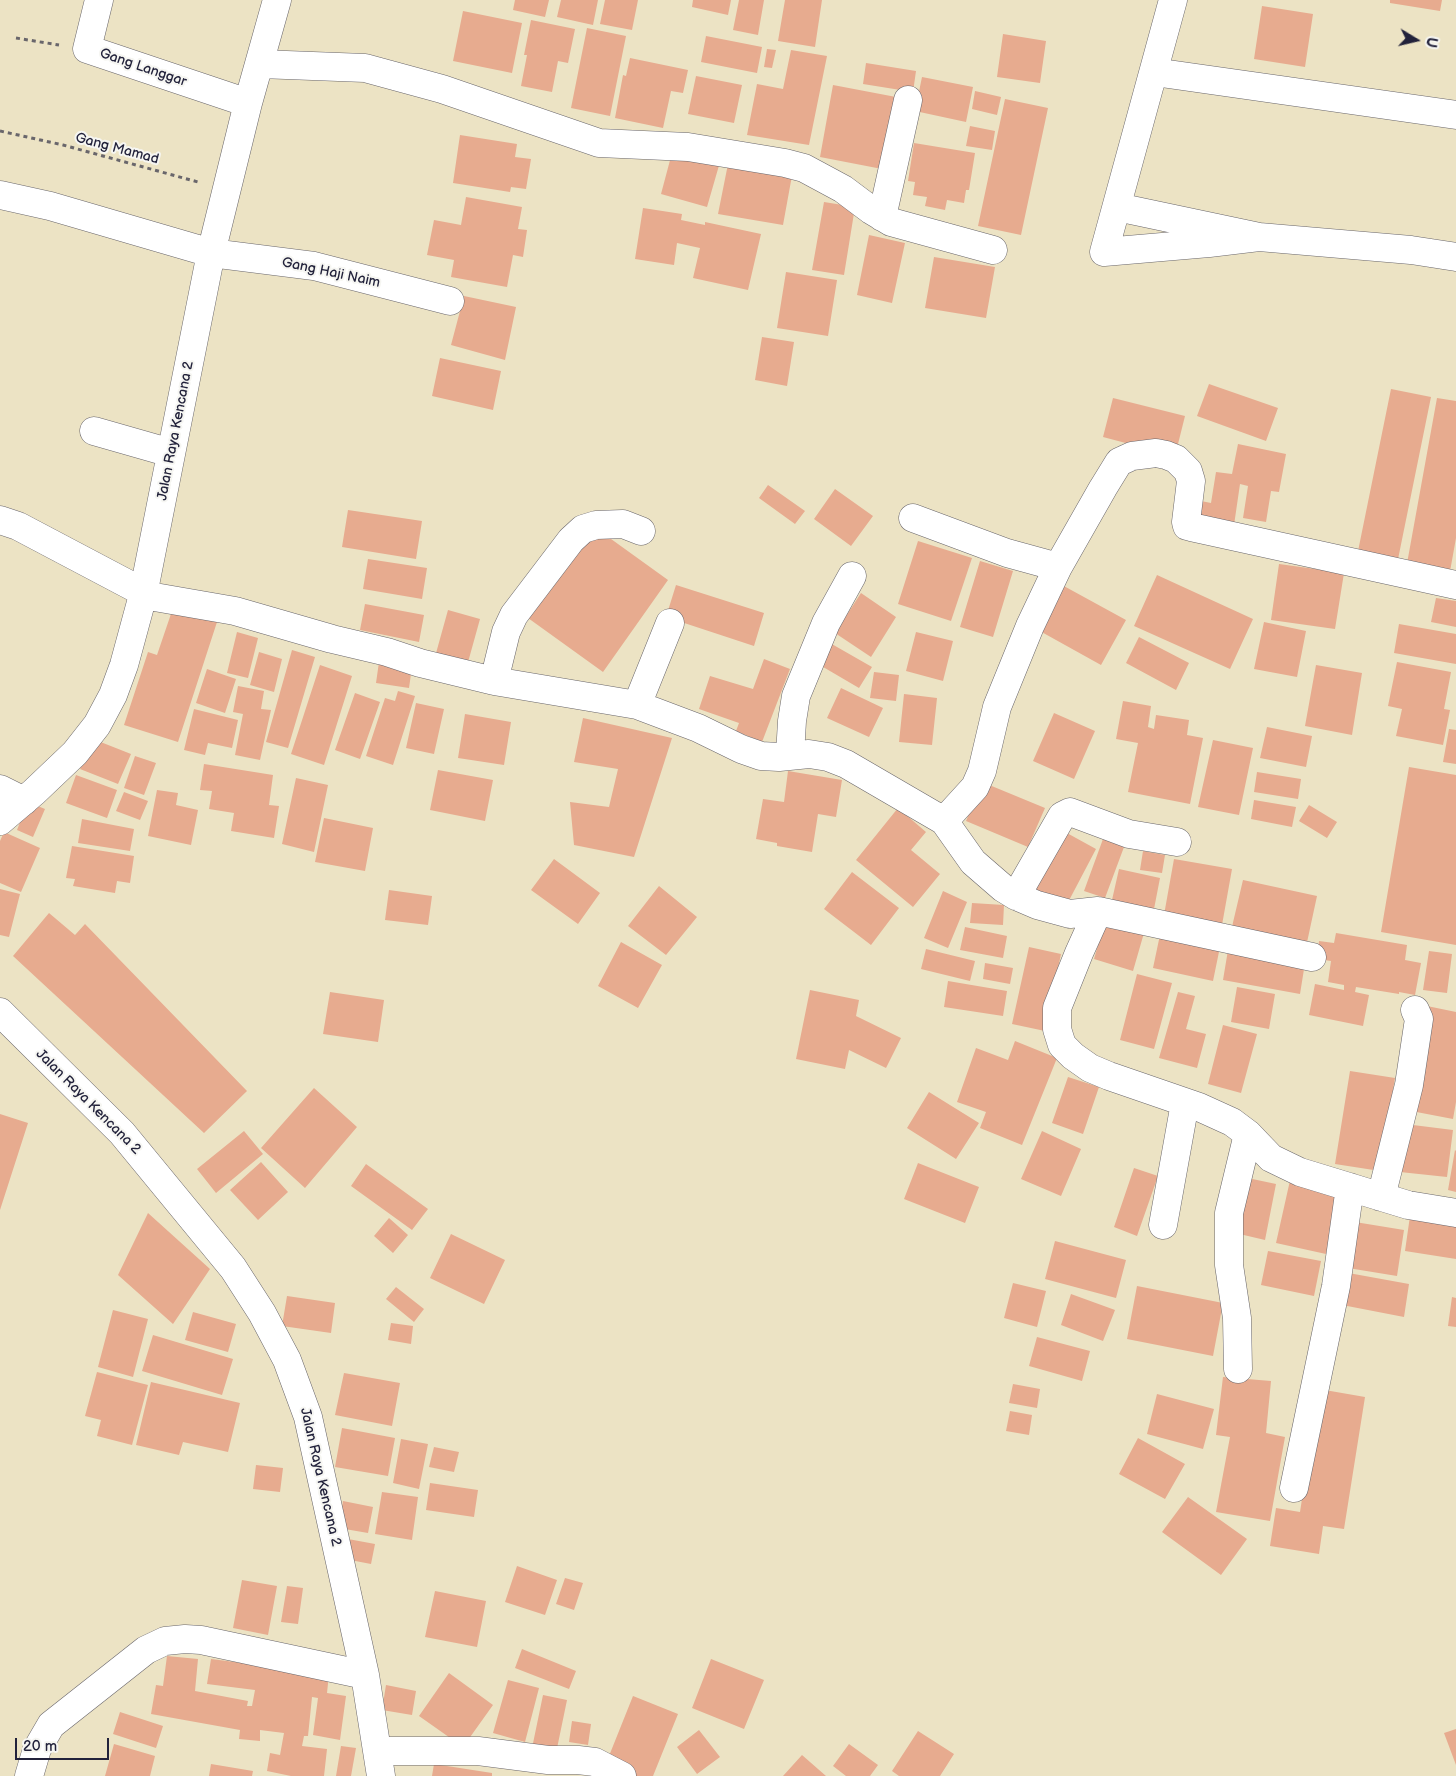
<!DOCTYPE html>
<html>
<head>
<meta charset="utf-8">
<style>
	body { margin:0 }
	#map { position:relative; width:1456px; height:1776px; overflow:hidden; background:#ece3c4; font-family:"Balsamiq Sans",sans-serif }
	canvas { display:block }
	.north { position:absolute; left:1391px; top:15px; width:50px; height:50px; -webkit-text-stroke:4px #f6f6f2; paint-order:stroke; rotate:99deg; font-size:14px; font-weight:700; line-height:20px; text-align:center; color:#22223b }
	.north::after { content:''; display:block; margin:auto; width:18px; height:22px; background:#22223b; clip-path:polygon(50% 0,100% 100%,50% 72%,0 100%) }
	.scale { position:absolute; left:15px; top:1738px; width:94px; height:22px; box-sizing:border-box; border:2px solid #22223b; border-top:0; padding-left:6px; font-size:15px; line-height:18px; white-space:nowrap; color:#22223b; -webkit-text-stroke:4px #f6f6f2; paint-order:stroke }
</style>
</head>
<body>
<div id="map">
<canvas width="1456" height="1776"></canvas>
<div class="north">U</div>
<div class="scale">20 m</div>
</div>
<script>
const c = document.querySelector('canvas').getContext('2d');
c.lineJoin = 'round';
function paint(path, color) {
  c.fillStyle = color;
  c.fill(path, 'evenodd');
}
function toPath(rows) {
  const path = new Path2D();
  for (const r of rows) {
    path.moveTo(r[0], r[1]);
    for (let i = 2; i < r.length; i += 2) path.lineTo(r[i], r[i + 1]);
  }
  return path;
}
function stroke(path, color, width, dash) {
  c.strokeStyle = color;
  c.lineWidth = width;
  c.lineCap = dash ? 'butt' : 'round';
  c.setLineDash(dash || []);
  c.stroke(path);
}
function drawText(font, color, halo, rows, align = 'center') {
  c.font = font + ' "Balsamiq Sans",sans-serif';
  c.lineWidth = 4;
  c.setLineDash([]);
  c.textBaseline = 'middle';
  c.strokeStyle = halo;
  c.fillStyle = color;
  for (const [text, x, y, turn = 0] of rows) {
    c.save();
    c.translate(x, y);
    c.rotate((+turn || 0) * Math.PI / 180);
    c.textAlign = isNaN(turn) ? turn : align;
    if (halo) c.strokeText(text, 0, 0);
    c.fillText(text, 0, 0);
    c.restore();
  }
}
const building = toPath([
	[515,0,549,0,545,17,513,10],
	[561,0,598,0,593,25,557,17],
	[605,0,638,0,632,30,600,24],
	[693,0,731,0,728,15,692,7],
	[739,0,764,0,758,35,733,30],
	[785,0,822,0,815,47,778,41],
	[1390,0,1442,0,1440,11,1390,3],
	[1262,6,1313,14,1305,67,1254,59],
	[463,11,522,23,512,73,453,61],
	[531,20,575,29,568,63,558,61,552,92,521,86,527,55,524,55],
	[587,28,626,36,610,116,571,108],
	[1003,34,1046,41,1040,83,997,77],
	[706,36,762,47,757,73,701,62],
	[767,49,776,50,772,68,764,67],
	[791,50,827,56,809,145,747,135,757,84,783,89],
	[630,58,688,70,683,93,671,91,663,128,615,118,623,75,626,76],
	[866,63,916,71,913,92,863,84],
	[696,76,742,85,734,123,688,114],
	[922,77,973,87,966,122,915,111],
	[833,85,896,97,882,169,820,157],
	[975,91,1001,97,997,115,972,109],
	[1005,99,1048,108,1021,235,978,226],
	[970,126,995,131,992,150,966,146],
	[460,135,517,144,515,157,531,159,526,189,511,187,510,192,453,183],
	[914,143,975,153,969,190,966,190,964,203,947,200,945,210,925,206,927,197,913,195,915,182,908,181],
	[673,149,720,162,707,207,661,194],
	[729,159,793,170,783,225,718,214],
	[466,197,522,207,518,229,527,230,523,257,513,255,507,287,451,277,454,260,427,255,434,220,461,225],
	[824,202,855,207,844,275,812,270],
	[643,208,682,214,681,220,705,225,705,222,761,234,748,290,693,278,700,248,677,243,674,265,635,259],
	[869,235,905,243,892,303,857,295],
	[934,257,995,267,986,318,925,308],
	[786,272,837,280,828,336,777,328],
	[464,296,516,307,505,360,451,345],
	[762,337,794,342,787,386,755,380],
	[440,358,501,371,493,410,432,396],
	[1209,384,1278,408,1266,441,1197,416],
	[1391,389,1431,397,1396,569,1356,561],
	[1113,398,1185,416,1175,456,1103,437],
	[1437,398,1456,401,1456,538,1449,577,1406,569],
	[1238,444,1286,454,1279,492,1271,491,1266,522,1243,518,1248,486,1240,484,1233,532,1187,522,1191,499,1211,503,1216,472,1232,474],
	[768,485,805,511,795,524,759,498],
	[835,489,873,516,851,546,814,519],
	[348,510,422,521,416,559,342,547],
	[593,526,668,580,603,672,528,618],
	[918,541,972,558,951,621,898,604],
	[368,559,427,568,422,599,363,589],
	[980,561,1013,571,993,637,960,627],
	[1279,564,1344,573,1335,629,1271,620],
	[1157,575,1253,619,1230,669,1134,626],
	[676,585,764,613,754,646,666,617],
	[1062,585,1126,620,1101,665,1038,630],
	[861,593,896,617,871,657,835,633],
	[1436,598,1456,601,1456,627,1431,622],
	[365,604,424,615,419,642,360,630],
	[173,608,217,622,178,742,124,725,148,652,157,655],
	[448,610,480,619,465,673,433,664],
	[1264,622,1306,631,1297,677,1254,669],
	[1399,624,1456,634,1456,664,1394,653],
	[237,632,258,638,248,678,227,673],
	[916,632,953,641,943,681,906,671],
	[1139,637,1189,663,1176,690,1126,663],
	[830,643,872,667,859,688,818,664],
	[292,650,315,657,288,748,266,742],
	[259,652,282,659,274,692,250,685],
	[764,659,790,669,762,742,736,731,739,723,699,709,710,676,753,689],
	[379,662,412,667,409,688,376,683],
	[1397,662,1451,672,1444,709,1450,710,1443,745,1396,736,1402,709,1388,706],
	[320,665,352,676,324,765,291,754],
	[1316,665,1362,673,1352,735,1305,726],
	[207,669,236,679,225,713,196,703],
	[874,672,899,675,896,701,870,698],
	[238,686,264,691,261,709,271,710,260,760,235,755,243,714,233,712],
	[841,688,883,708,869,737,827,718],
	[398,691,415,696,393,765,366,756,385,698,395,701],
	[355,693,380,702,360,759,335,750],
	[904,694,937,698,932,745,899,742],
	[1123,701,1151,706,1148,727,1154,729,1156,715,1189,720,1187,735,1203,738,1190,804,1128,792,1138,743,1116,739],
	[416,703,444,709,434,754,406,748],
	[194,709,238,720,232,748,208,743,205,755,184,750],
	[1054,713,1095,731,1074,779,1033,761],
	[465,714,511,722,504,765,458,758],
	[583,718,672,738,634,857,574,845,570,802,609,807,618,769,574,762],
	[1267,727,1312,736,1306,767,1260,758],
	[1449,729,1456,730,1456,764,1443,762],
	[93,739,131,754,118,784,80,769],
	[1213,740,1253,748,1239,815,1198,807],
	[135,756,156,763,144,795,124,788],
	[204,764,273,775,269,805,279,806,274,838,231,831,234,813,209,809,212,791,200,790],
	[1409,767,1456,775,1456,945,1381,932],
	[438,770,493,780,485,821,430,810],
	[788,771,842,780,836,817,818,814,812,852,777,846,777,843,756,839,763,799,784,802],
	[1257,772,1301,779,1298,799,1254,792],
	[76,775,117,790,107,818,66,803],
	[296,778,328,785,314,852,282,844],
	[982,782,1045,808,1028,847,966,821],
	[157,790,178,793,176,805,198,810,191,845,148,836],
	[124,792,148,801,140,820,116,811],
	[1254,800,1296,807,1292,827,1251,819],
	[28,802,45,809,33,837,17,830],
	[1309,805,1337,822,1327,838,1299,821],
	[898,808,926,832,911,850,940,874,913,907,856,860],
	[324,818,373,828,365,871,315,862],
	[82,819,134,829,130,851,78,843],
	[1056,827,1096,849,1064,910,1023,887],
	[4,832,40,848,21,892,0,883,0,841],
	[1103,839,1124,847,1105,898,1084,891],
	[72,846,134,856,130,883,117,881,115,893,73,886,75,879,66,878],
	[1143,851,1165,855,1162,873,1140,870],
	[554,859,600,893,578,924,531,890],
	[1174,859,1232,869,1222,925,1164,915],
	[1119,869,1160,878,1154,909,1112,900],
	[852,872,899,908,871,945,824,909],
	[1243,880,1317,896,1306,947,1231,931],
	[659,886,697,917,666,955,628,926],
	[0,889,20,894,9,937,0,935],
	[389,890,432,896,428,925,385,920],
	[943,891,967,902,948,948,924,938],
	[972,903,1004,905,1003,925,970,923],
	[49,913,75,935,85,924,247,1091,204,1133,13,956],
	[1107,914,1146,926,1133,971,1094,959],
	[965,927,1007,936,1003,958,960,950],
	[1161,930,1221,942,1213,981,1153,968],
	[1336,933,1407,945,1405,960,1421,963,1415,995,1399,992,1399,994,1356,987,1355,992,1369,995,1363,1026,1309,1015,1315,984,1344,990,1344,985,1328,982,1331,961,1317,959,1319,941,1334,943],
	[621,942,662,965,638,1008,598,986],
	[1029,947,1061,954,1045,1031,1012,1024],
	[926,949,975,961,970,981,921,969],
	[1228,950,1305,963,1300,994,1223,980],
	[1429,951,1452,954,1447,993,1423,990],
	[985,963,1013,968,1010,984,983,979],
	[1137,974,1172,983,1154,1049,1120,1040],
	[948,981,1007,991,1003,1016,944,1007],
	[1237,987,1275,994,1269,1029,1231,1022],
	[810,990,859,1000,856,1016,901,1038,886,1068,849,1050,845,1069,796,1059],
	[330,992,384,1000,378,1042,323,1034],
	[1178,992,1195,996,1186,1029,1206,1034,1197,1068,1159,1058],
	[1427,1006,1456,1012,1456,1102,1453,1119,1406,1110],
	[1223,1025,1257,1034,1241,1093,1208,1084],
	[1015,1041,1057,1058,1022,1145,980,1128,986,1112,957,1102,976,1048,1008,1060],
	[1350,1071,1395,1078,1380,1171,1335,1164],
	[1068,1077,1099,1087,1083,1134,1052,1123],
	[314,1088,357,1127,305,1188,261,1148],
	[929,1092,979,1123,956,1159,907,1128],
	[0,1114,28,1123,0,1210],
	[1405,1124,1453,1130,1447,1177,1400,1172],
	[244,1131,263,1154,216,1193,197,1169],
	[1042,1131,1081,1149,1061,1196,1021,1179],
	[1455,1150,1456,1151,1456,1192,1448,1190],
	[261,1162,288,1192,258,1220,230,1190],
	[918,1163,979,1187,965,1223,904,1199],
	[366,1164,428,1209,412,1230,351,1186],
	[1134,1168,1158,1176,1137,1236,1114,1227],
	[1291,1176,1341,1188,1326,1254,1276,1243],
	[1243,1177,1276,1184,1265,1240,1231,1232],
	[148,1213,210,1269,173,1324,118,1275],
	[1410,1216,1456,1224,1456,1259,1405,1251],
	[389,1218,408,1235,393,1253,374,1236],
	[1355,1222,1404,1230,1397,1276,1348,1268],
	[451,1234,505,1260,484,1304,430,1278],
	[1055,1241,1126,1260,1116,1298,1045,1279],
	[1268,1251,1321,1261,1314,1296,1261,1285],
	[1343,1272,1409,1284,1404,1317,1337,1304],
	[1013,1283,1046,1291,1037,1327,1004,1318],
	[1137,1286,1223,1303,1213,1356,1127,1339],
	[396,1287,424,1309,414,1322,386,1299],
	[1071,1294,1115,1310,1103,1341,1061,1325],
	[287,1296,335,1303,331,1333,282,1326],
	[1452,1297,1456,1298,1456,1327,1448,1326],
	[113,1310,148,1319,133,1377,98,1367],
	[193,1312,236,1324,228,1352,185,1340],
	[391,1323,413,1326,411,1344,388,1340],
	[153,1335,233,1359,222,1395,142,1371],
	[1037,1337,1090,1351,1082,1381,1029,1366],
	[97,1372,148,1385,132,1445,97,1436,101,1420,85,1416],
	[344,1373,400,1383,392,1426,335,1415],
	[1223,1377,1271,1381,1266,1433,1285,1437,1270,1521,1216,1512,1230,1437,1216,1435],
	[151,1382,240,1403,228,1452,183,1442,179,1455,136,1445],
	[1013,1384,1040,1389,1037,1408,1009,1403],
	[1319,1389,1365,1397,1344,1529,1323,1526,1319,1554,1270,1546,1276,1508,1300,1512],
	[1157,1394,1214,1409,1203,1449,1147,1434],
	[1010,1411,1032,1415,1029,1435,1006,1431],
	[342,1428,395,1438,388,1476,335,1467],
	[1138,1438,1185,1464,1165,1499,1119,1474],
	[401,1439,428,1444,419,1489,393,1483],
	[434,1447,459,1452,454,1472,429,1467],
	[256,1465,283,1468,280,1492,253,1489],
	[430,1483,478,1490,474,1517,426,1510],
	[382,1492,418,1497,412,1540,375,1534],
	[1188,1497,1247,1539,1221,1575,1162,1532],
	[343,1501,373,1507,368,1533,339,1528],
	[348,1539,375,1544,371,1564,345,1559],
	[517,1566,557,1580,545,1615,505,1602],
	[565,1578,583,1583,574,1610,556,1604],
	[242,1580,277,1586,268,1635,233,1628],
	[287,1586,303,1588,298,1624,281,1622],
	[435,1591,486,1601,477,1647,425,1637],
	[522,1649,576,1671,569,1689,515,1668],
	[167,1656,198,1659,195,1691,248,1701,247,1706,252,1706,255,1690,207,1684,211,1659,329,1674,327,1693,346,1696,340,1740,313,1735,318,1698,312,1697,308,1736,304,1736,302,1746,327,1749,324,1776,291,1776,267,1771,270,1753,280,1755,284,1733,260,1730,260,1741,239,1739,240,1730,151,1714,156,1685,163,1686],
	[711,1659,764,1680,744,1729,692,1708],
	[449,1673,493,1705,463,1747,419,1716],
	[508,1680,539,1688,525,1742,493,1733],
	[386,1685,416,1691,412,1715,382,1710],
	[543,1695,567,1700,555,1758,531,1753],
	[633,1696,678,1714,653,1776,631,1776,605,1766],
	[120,1712,163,1726,156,1748,113,1734],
	[572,1721,591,1724,588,1745,569,1742],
	[1456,1729,1456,1765,1444,1733],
	[699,1730,720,1757,697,1774,677,1747],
	[918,1731,954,1754,940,1776,899,1776,892,1771],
	[114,1744,155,1756,150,1776,105,1776],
	[849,1744,878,1765,870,1776,846,1776,833,1766],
	[341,1746,356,1748,351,1776,336,1776],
	[802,1755,826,1776,783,1776],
	[211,1764,253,1771,252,1776,209,1776],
	[434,1764,492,1773,492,1776,432,1776]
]);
const path = toPath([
	[16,38,59,45],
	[0,131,63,145,198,182]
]);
const minor = toPath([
	[99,0,87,49,248,103],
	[1173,0,1104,252,1209,243,1259,237],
	[260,64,365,68,442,89,599,143,688,147,785,163,804,168,843,189,871,210,891,222,993,250],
	[1154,72,1456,115],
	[0,195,50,206,211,253,314,266,450,301],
	[1117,207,1259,237,1411,250,1456,257],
	[882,217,908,100],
	[94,431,171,453],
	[913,518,1007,553,1058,567],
	[0,520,18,526,143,592],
	[143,595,235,611,332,639,387,652,420,663,494,681,637,705,698,728,741,749,761,756,779,757,809,754,828,757,846,764,944,821,973,862,1003,888,1016,896,1037,905,1070,914,1098,911,1079,953,1057,1008,1057,1029,1062,1045,1073,1056,1090,1068,1109,1076,1199,1107,1232,1122,1248,1134,1271,1158,1300,1172,1408,1205,1456,1213],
	[494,681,506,632,514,615,571,540,583,529,596,525,623,524,641,531],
	[637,705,670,623],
	[790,755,792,721,796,696,826,623,852,576],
	[0,789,24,801],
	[0,821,34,792,75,753,97,725,113,695,124,665,143,595,211,253,248,103,277,0],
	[944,821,975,787,982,771,997,707,1030,626,1058,567,1103,488,1119,462,1132,456,1156,453,1166,455,1176,459,1188,471,1191,481,1186,522,1187,526,1191,527,1456,585],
	[1016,896,1062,816,1070,812,1129,834,1177,842],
	[1098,911,1312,957],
	[0,1012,122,1133,233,1268,262,1313,287,1360,308,1417,365,1675,381,1776],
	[1381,1197,1409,1085,1419,1019,1415,1010],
	[1163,1225,1185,1103],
	[1238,1369,1237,1318,1229,1265,1229,1213,1248,1134],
	[1294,1488,1336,1286,1350,1187],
	[378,1751,478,1751,548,1760,578,1760,595,1762,622,1776],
	[29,1776,37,1749,51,1725,146,1650,165,1641,185,1639,201,1640,365,1675]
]);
const streetNames = [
	["Gang Langgar",143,68,19],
	["Gang Mamad",117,149,15],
	["Gang Haji Naim",331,273,12],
	["Jalan Raya Kencana 2",176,431,-79],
	["Jalan Raya Kencana 2",88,1102,45],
	["Jalan Raya Kencana 2",320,1477,77]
];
paint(building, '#e7ab8f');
stroke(minor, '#69666b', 29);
stroke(path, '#69666b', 3, [4, 4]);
stroke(minor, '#fff', 28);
drawText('14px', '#22223b', '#f6f6f2', streetNames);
</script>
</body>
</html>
